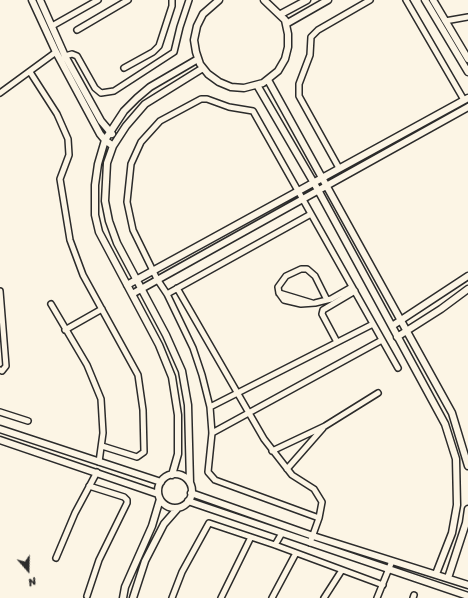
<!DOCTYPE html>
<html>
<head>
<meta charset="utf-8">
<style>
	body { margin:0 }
	#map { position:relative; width:468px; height:598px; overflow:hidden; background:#fcf5e5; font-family:Sriracha,sans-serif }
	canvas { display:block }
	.north { position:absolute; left:8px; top:550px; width:40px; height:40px; -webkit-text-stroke:3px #fcf5e5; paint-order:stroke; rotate:160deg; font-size:11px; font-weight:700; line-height:16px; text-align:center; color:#2b2b2b }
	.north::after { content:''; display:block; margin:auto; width:14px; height:18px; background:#2b2b2b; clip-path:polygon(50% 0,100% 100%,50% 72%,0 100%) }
</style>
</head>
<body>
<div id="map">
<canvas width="468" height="598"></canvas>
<div class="north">N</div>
</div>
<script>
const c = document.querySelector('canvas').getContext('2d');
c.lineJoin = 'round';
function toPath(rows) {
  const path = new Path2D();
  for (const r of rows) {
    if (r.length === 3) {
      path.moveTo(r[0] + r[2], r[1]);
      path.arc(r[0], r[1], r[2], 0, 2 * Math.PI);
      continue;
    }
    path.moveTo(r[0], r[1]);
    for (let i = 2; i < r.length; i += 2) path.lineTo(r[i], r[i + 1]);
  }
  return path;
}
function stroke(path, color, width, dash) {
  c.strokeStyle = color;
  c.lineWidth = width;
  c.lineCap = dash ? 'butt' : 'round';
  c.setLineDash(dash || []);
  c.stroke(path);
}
const minor = toPath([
	[406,0,464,100],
	[445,21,468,17],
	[52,26,98,0],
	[77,30,128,0],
	[65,56,72,54,77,56,95,88,101,93,114,91,174,52,180,27,189,0],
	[124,68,153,52,159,46,172,6,172,0],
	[30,72,57,114,68,139,69,155,60,179,70,240,83,275,138,375,143,410,144,452,137,457,102,446],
	[0,93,56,52],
	[339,168,299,96,299,84,310,55,311,37,318,30,370,0],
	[177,288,264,439,292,475,314,489,322,502,319,518,310,543],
	[0,291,6,366,2,371,0,370],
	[279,293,312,303],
	[167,294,311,214],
	[327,300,315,276,307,269,301,269,286,276,278,287,279,293,284,300,301,304,315,303,331,299,352,287],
	[51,304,87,365,101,399,103,433,99,462],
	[65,330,102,309],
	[337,342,322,314,323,310,355,291],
	[210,407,373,324],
	[0,412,28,421],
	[212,433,382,340],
	[272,451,325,426,378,393],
	[287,469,323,428],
	[319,518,215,480,208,472,212,433,210,407,202,375,193,348,167,294,157,279,133,230,127,202,131,164,141,142,160,121,201,99,207,99,229,107,253,111,398,368],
	[275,545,282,533],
	[56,558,75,513,97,472],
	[87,596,99,560,127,503,127,500,124,497,89,486],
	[172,598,182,572,209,523,275,545,383,585],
	[221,598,251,537],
	[272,598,296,553],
	[324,598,342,570],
	[377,598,392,561],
	[413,598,414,595]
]);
const tertiary = toPath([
	[32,0,56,52,100,134,105,140,113,146],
	[40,0,65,56,101,121,112,134],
	[219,0,203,14,197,26,194,40,196,52,200,64,208,74,219,82,231,87,244,88,263,83,278,71,285,59,288,47,288,34,285,20,264,0],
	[425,0,468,72],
	[433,0,468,59],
	[281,14,307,0],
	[286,24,328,0],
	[268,80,452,413,468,466],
	[257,85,318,190,445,424,456,459,457,505,452,533,436,574],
	[127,285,468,98],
	[132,294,468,107],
	[392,326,468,276],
	[397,337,441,309,468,289],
	[0,429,161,482],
	[0,440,158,494],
	[175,491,17],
	[172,475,178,454,178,415,172,377,159,345,99,232,95,215,95,185,98,164,105,140,124,111,137,98,150,87,198,59],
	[190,483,188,405,182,371,166,335,117,243,109,221,105,201,107,163,113,146,126,126,145,104,203,68],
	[191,493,313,536,468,585],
	[188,501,468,596],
	[448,578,466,523,468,509],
	[123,598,125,587,152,526,160,499],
	[133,598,145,561,164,524,178,508]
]);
stroke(minor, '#2b2b2b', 8);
stroke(tertiary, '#2b2b2b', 9);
stroke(minor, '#fcf5e5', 5);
stroke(tertiary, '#fcf5e5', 6);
</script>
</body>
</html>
